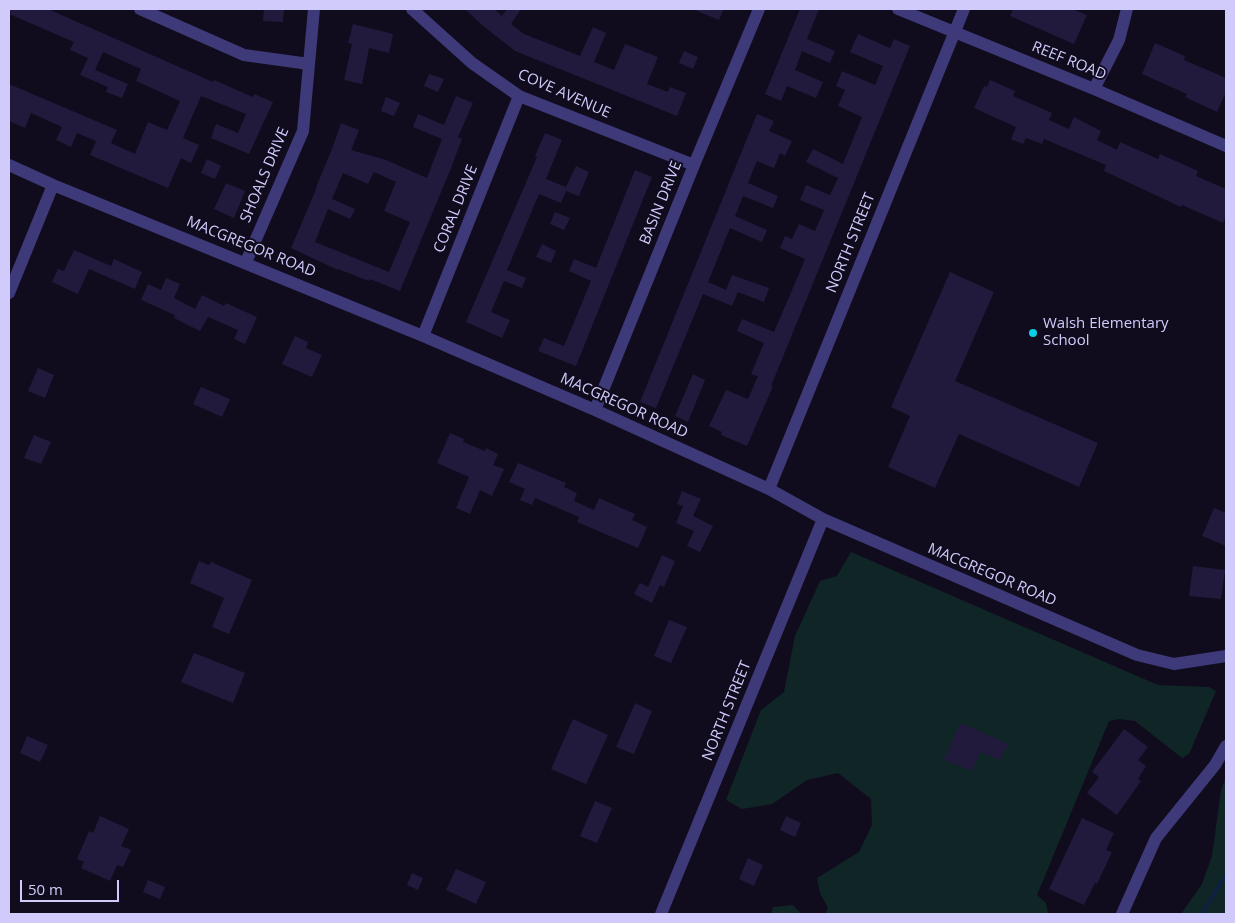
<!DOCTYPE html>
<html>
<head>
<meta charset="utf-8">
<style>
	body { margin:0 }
	#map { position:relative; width:1235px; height:923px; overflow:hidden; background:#100c1d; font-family:"Open Sans",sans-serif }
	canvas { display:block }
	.frame { position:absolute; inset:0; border:10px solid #d1cbfc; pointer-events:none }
	.scale { position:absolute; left:20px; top:880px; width:99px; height:22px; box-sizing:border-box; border:2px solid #d1cbfc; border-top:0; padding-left:6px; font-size:15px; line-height:18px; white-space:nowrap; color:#d1cbfc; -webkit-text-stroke:4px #100c1d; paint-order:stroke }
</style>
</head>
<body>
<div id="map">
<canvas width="1235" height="923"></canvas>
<div class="frame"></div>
<div class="scale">50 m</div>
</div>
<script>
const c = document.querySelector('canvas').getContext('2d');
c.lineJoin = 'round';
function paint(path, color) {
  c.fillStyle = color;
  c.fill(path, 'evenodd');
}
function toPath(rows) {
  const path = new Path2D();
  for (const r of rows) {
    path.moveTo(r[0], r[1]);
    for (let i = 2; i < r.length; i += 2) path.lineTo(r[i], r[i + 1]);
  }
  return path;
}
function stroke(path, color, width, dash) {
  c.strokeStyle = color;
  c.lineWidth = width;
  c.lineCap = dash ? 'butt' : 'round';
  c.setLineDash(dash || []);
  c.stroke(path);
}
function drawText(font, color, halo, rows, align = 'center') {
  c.font = font + ' "Open Sans",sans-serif';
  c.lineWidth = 4;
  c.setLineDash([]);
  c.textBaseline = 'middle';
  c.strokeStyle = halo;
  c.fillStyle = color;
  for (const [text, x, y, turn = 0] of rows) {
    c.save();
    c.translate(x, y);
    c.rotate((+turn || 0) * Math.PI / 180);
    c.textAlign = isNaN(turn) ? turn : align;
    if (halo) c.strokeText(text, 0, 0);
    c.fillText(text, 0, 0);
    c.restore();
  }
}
const green = toPath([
	[851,552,1158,685,1209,687,1216,691,1189,754,1182,758,1135,721,1119,719,1109,721,1037,895,1046,903,1048,913,1046,914,825,914,828,908,820,893,817,878,859,852,872,825,871,799,838,773,807,780,772,804,742,809,726,800,761,710,784,692,795,636,820,581,837,576],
	[1226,777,1226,914,1181,914,1202,884,1212,856,1221,790],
	[793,905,801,914,771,914,773,907]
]);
const stream = toPath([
	[1202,914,1226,874]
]);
const building = toPath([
	[9,9,48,9,213,82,214,80,253,97,254,94,273,102,249,154,211,138,216,124,238,133,246,114,201,96,183,138,199,145,191,163,181,158,168,188,90,155,96,141,77,133,71,147,56,140,62,127,31,113,25,128,9,121,9,84,117,130,111,143,135,154,148,122,167,130,180,101,136,81,141,69,103,52,95,70,128,84,122,98,106,92,108,87,80,75,88,58,70,50,74,42,9,14],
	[264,9,284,9,283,22,263,21],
	[465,9,494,9,502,16,507,9,521,9,511,24,524,34,580,56,593,27,606,33,594,62,614,70,625,44,658,57,647,84,668,92,670,87,686,93,677,116,515,51,482,25],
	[692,9,724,9,719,20],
	[800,9,819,9,807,39,835,51,830,63,802,51,795,70,823,82,816,98,787,86,781,101,765,94],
	[1013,9,1072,9,1087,15,1074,44,1010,16],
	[353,24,393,34,389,53,369,48,362,84,344,80,352,44,348,43],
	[858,34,890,48,894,39,910,46,771,386,773,386,747,446,721,435,722,432,709,426,726,390,748,399,758,376,751,374,764,343,737,331,742,319,774,332,799,274,805,259,780,248,785,236,792,239,799,224,815,231,824,210,800,200,806,185,830,195,838,178,806,162,813,149,843,164,862,117,838,106,845,90,836,86,842,71,875,85,883,66,850,52],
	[1155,43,1185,56,1184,60,1226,78,1226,92,1217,112,1185,97,1187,94,1142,74],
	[684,51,698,57,693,69,679,63],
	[429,74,444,79,438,92,424,86],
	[990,80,1015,91,1013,96,1052,113,1049,120,1069,129,1074,117,1101,131,1097,140,1117,150,1120,142,1158,159,1160,154,1198,171,1196,176,1226,189,1226,215,1223,223,1182,205,1181,207,1104,171,1106,165,1044,139,1042,144,1026,138,1023,144,1011,139,1016,127,974,108,984,86,987,87],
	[456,96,473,103,458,137,462,139,451,168,400,291,370,279,369,281,338,269,338,270,291,248,317,187,316,187,332,149,341,123,359,130,351,150,386,160,427,178,442,139,413,127,418,114,444,125],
	[374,172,396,182,384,211,410,222,389,272,315,242,328,209,350,219,355,209,332,199,343,173,368,184],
	[386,97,400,103,394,116,381,111],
	[757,114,774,121,769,131,792,141,785,156,780,153,774,168,757,161,748,183,778,196,773,208,743,196,735,216,767,230,762,242,730,228,708,282,726,290,732,275,769,288,764,302,738,292,732,306,703,294,656,408,640,402],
	[545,133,562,140,546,179,566,187,576,166,589,172,579,196,566,191,561,203,539,194,507,270,526,278,522,288,504,281,491,312,510,320,502,338,466,322,537,157,535,156],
	[207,159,221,166,215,179,201,173],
	[635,170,652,177,576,366,538,351,544,338,564,346,591,281,569,271,574,259,596,268],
	[226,183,245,191,234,218,214,209],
	[555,212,570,218,564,230,550,224],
	[542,244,556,251,551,263,536,257],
	[74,250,111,266,114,259,142,272,135,289,89,269,78,294,52,282,58,269,64,271],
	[950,272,994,292,955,381,1098,443,1079,487,959,434,935,488,888,467,910,416,891,407],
	[166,278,180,284,174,298,195,309,202,295,224,306,226,303,257,317,245,344,234,339,238,330,208,317,200,331,174,318,175,315,141,300,148,284,161,290],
	[295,336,308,342,306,348,322,355,312,377,282,364],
	[38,368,54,375,45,398,28,391],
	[693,374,705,380,688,422,675,416],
	[201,387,230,399,222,417,193,404],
	[450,433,464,439,463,442,485,451,486,448,498,454,493,465,504,469,492,496,480,490,470,514,456,508,469,477,437,463],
	[34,435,51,442,41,464,24,458],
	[518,463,566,483,564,487,577,493,574,501,594,510,599,498,635,514,632,520,647,527,638,548,577,522,579,517,535,498,532,505,520,500,525,489,509,482],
	[682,491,701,499,693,516,713,526,700,552,687,546,694,531,676,523,683,506,677,504],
	[1214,508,1226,513,1226,546,1202,536],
	[662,555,675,561,664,587,660,585,652,603,634,594,640,583,648,587],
	[199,561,209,565,211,562,252,580,229,634,212,627,224,598,190,583],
	[1193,566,1225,570,1221,599,1189,596],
	[669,620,687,627,671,663,654,656],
	[194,653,245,673,233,703,181,682],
	[635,703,652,711,634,754,616,747],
	[573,719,608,735,586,784,551,769],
	[960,723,1008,744,1000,760,980,752,972,771,944,760],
	[1124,729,1148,747,1138,760,1146,766,1138,779,1141,781,1117,815,1087,793,1099,777,1092,772],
	[27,736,48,745,40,762,20,753],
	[595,801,612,808,597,843,580,836],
	[100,816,129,829,121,846,131,850,123,867,117,865,110,881,81,868,84,862,77,859,89,831,93,833],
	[786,816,801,823,795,837,780,830],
	[1082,818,1114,833,1106,850,1112,852,1097,884,1095,883,1084,905,1049,889],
	[748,858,763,865,754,886,739,879],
	[456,869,486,882,476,904,446,890],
	[412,873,423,878,418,890,407,885],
	[148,880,165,887,160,899,143,892]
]);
const street = toPath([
	[140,9,244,55,309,64],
	[412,9,472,63,519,96,694,165],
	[898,9,1094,89,1226,146],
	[1094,89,1119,40,1127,9],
	[9,165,53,185,423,336,595,410,769,489,823,519,1137,655,1174,664,1226,656],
	[246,262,303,131,314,9],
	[9,293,53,185],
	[423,336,519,96],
	[595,410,694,165,759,9],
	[769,489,964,9],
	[661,914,823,519],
	[1122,914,1156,838,1215,765,1226,746]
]);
const markers = [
	[1033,333,5,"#0bcde8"]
];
const streetNames = [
	["REEF ROAD",1069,61,22],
	["COVE AVENUE",564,94,24],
	["SHOALS DRIVE",265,175,-67],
	["BASIN DRIVE",661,203,-68],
	["CORAL DRIVE",456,209,-68],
	["NORTH STREET",851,243,-68],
	["MACGREGOR ROAD",251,247,22],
	["MACGREGOR ROAD",624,406,24],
	["MACGREGOR ROAD",992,575,23],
	["NORTH STREET",727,711,-68]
];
const poiNames = [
	["Walsh Elementary",1043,324],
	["School",1043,341]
];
paint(green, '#102626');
stroke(stream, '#0e203f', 4);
paint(building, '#211a3d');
stroke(street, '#3e3a79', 12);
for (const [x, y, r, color] of markers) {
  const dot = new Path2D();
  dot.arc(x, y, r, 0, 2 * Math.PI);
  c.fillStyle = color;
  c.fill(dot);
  stroke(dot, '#100c1d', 2);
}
drawText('15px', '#d1cbfc', '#100c1d', streetNames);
drawText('15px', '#d1cbfc', '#100c1d', poiNames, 'left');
</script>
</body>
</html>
